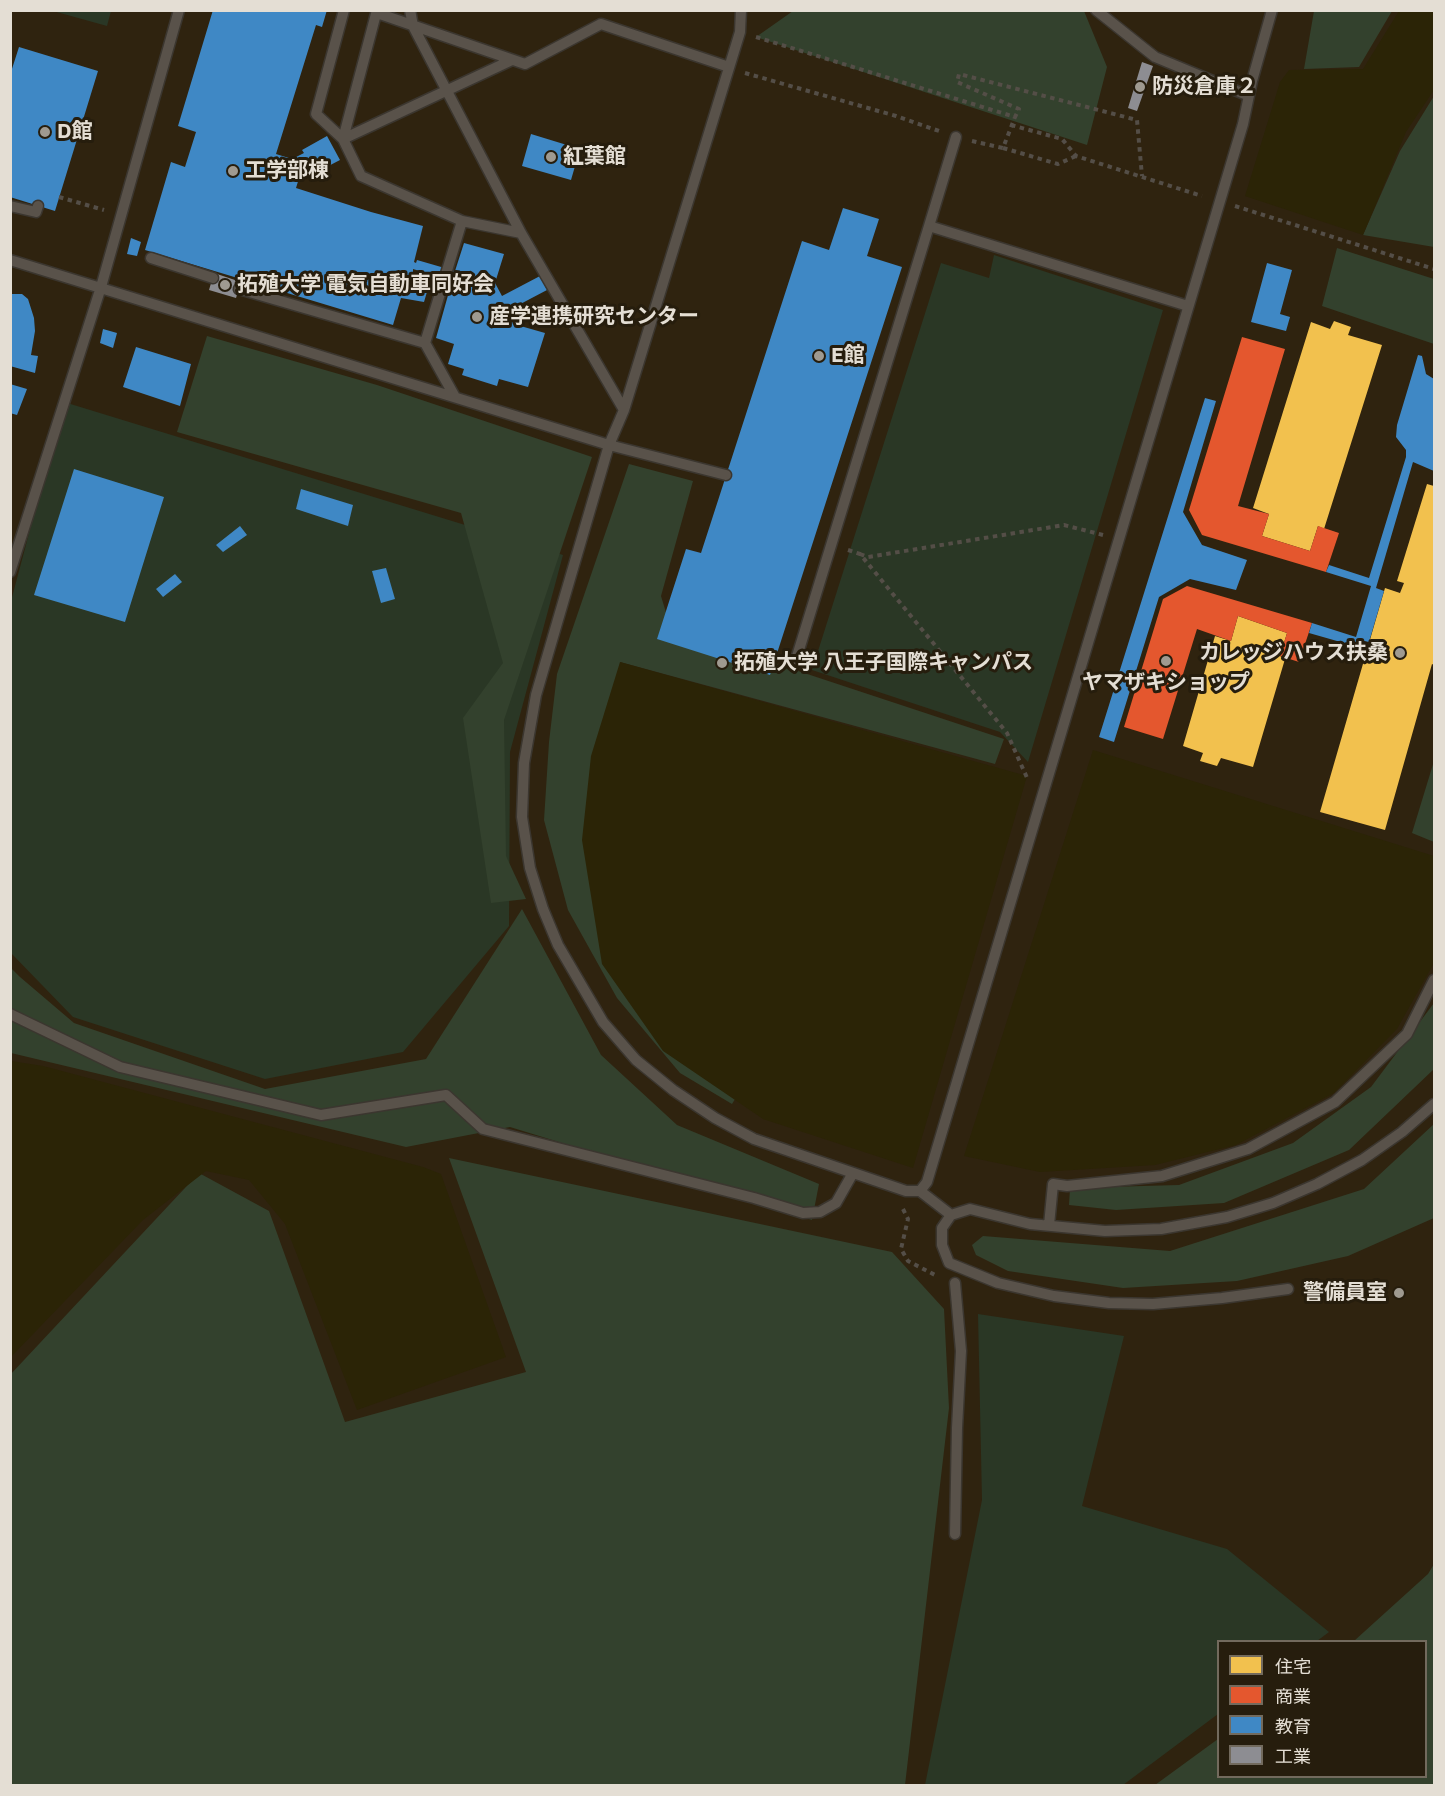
<!DOCTYPE html>
<html>
<head>
<meta charset="utf-8">
<style>
	body { margin:0 }
	#map { position:relative; width:1445px; height:1796px; overflow:hidden; background:#201c13; font-family:"IBM Plex Sans","Noto Sans JP",sans-serif }
	canvas { display:block }
	.frame { position:absolute; inset:0; border:12px solid #e4ded4; pointer-events:none }
	.legend { position:absolute; left:1217px; top:1640px; width:210px; height:138px; box-sizing:border-box; background:#261d0d; border:2px solid #726a5d; margin:0; padding:8px 10px; list-style:none; font-size:18px; color:#e4ded4 }
	.legend li { display:flex; align-items:center; gap:12px; height:30px }
	.legend b { width:30px; border:2px solid #726a5d }
</style>
</head>
<body>
<div id="map">
<canvas width="1445" height="1796"></canvas>
<div class="frame"></div>
<ul class="legend">
<li><b style="height:16px;background:#f2c14e"></b>住宅</li>
<li><b style="height:16px;background:#e4572e"></b>商業</li>
<li><b style="height:16px;background:#3f88c5"></b>教育</li>
<li><b style="height:16px;background:#8d8d92"></b>工業</li>
</ul>
</div>
<script>
const c = document.querySelector('canvas').getContext('2d');
c.lineJoin = 'round';
function paint(path, color) {
  c.fillStyle = color;
  c.fill(path, 'evenodd');
}
function toPath(rows) {
  const path = new Path2D();
  for (const r of rows) {
    path.moveTo(r[0], r[1]);
    for (let i = 2; i < r.length; i += 2) path.lineTo(r[i], r[i + 1]);
  }
  return path;
}
function stroke(path, color, width, dash) {
  c.strokeStyle = color;
  c.lineWidth = width;
  c.lineCap = dash ? 'butt' : 'round';
  c.setLineDash(dash || []);
  c.stroke(path);
}
function drawText(font, color, halo, rows, align = 'center') {
  c.font = font + ' "IBM Plex Sans","Noto Sans JP",sans-serif';
  c.lineWidth = 6;
  c.setLineDash([]);
  c.textBaseline = 'middle';
  c.strokeStyle = halo;
  c.fillStyle = color;
  for (const [text, x, y, turn = 0] of rows) {
    c.save();
    c.translate(x, y);
    c.rotate((+turn || 0) * Math.PI / 180);
    c.textAlign = isNaN(turn) ? turn : align;
    if (halo) c.strokeText(text, 0, 0);
    c.fillText(text, 0, 0);
    c.restore();
  }
}
const built = toPath([
	[10,11,1434,11,1434,1631,1426,1642,1218,1642,1218,1776,1307,1785,785,1785,499,1539,11,1414]
]);
const green = toPath([
	[53,11,111,11,107,26],
	[994,255,1163,310,1028,762,1000,732,812,670,941,263,989,278],
	[64,402,563,555,510,752,509,926,403,1052,265,1079,73,1017,11,953,11,601],
	[978,1314,1124,1336,1082,1506,1227,1549,1329,1632,1317,1641,1218,1642,1218,1714,1123,1785,925,1785,982,1500]
]);
const forest = toPath([
	[793,11,1084,11,1107,67,1087,145,756,37],
	[1314,11,1314,10,1392,11,1359,67,1304,69],
	[1434,96,1434,247,1363,235,1400,151],
	[1337,248,1434,279,1434,344,1322,306],
	[207,336,377,385,592,457,504,720,506,856,526,899,491,903,463,718,503,663,461,513,177,432],
	[629,464,693,481,661,596,671,629,1004,739,995,764,620,662,743,1086,732,1104,680,1073,617,998,568,910,544,820,549,742,557,674],
	[1434,761,1434,842,1412,833],
	[522,909,601,1055,677,1125,819,1184,812,1220,510,1127,406,1147,11,1053,10,967,20,977,74,1023,265,1089,426,1059],
	[1434,1003,1434,1069,1349,1150,1224,1203,1116,1210,1069,1205,1070,1188,1179,1185,1293,1143,1371,1087],
	[1434,1124,1434,1218,1348,1256,1237,1281,1123,1288,1008,1271,976,1255,972,1245,983,1236,1170,1251,1364,1189],
	[449,1158,892,1252,944,1309,949,1408,905,1785,11,1785,10,1375,199,1173,269,1211,345,1422,526,1372],
	[1434,1564,1434,1785,1155,1785,1218,1739,1218,1776,1426,1776,1426,1642,1354,1641,1428,1574]
]);
const sand = toPath([
	[1399,11,1434,11,1434,90,1406,132,1363,235,1245,196,1280,82,1289,70,1363,69],
	[620,662,1027,776,913,1168,763,1119,663,1051,602,964,582,840,591,756],
	[1093,750,1434,856,1434,963,1397,1029,1334,1093,1236,1145,1155,1165,1040,1172,964,1156],
	[11,1061,43,1066,423,1167,441,1174,506,1357,357,1410,285,1224,249,1180,206,1171,143,1220,11,1357]
]);
const homes = toPath([
	[1334,321,1351,327,1348,335,1382,345,1324,529,1318,526,1310,551,1262,536,1269,514,1253,508,1311,322,1330,329],
	[1427,484,1434,486,1434,665,1432,664,1385,830,1320,812,1385,588,1400,593,1404,583,1397,581],
	[1238,616,1287,633,1280,656,1285,659,1253,767,1221,758,1217,766,1200,761,1203,753,1183,746,1215,636,1231,641]
]);
const shops = toPath([
	[1242,337,1285,349,1238,506,1269,514,1262,536,1310,551,1318,526,1339,533,1326,572,1202,535,1189,510],
	[1187,586,1312,623,1299,662,1280,656,1287,633,1238,616,1231,641,1197,629,1163,739,1124,727,1163,599]
]);
const schools = toPath([
	[213,10,327,10,322,27,316,25,276,154,292,159,304,153,302,150,327,136,340,160,315,173,312,168,300,175,296,188,371,212,423,226,414,262,416,263,417,260,455,271,464,243,504,254,495,283,502,296,540,276,547,290,509,310,517,325,545,333,528,387,499,379,497,386,462,375,464,369,448,364,454,344,436,338,452,281,413,269,413,276,424,279,432,275,424,302,401,298,393,325,145,250,171,162,185,167,196,132,178,126],
	[19,47,98,71,55,211,10,197,10,75],
	[531,134,580,149,571,180,522,166],
	[843,208,879,219,867,256,902,267,770,675,657,639,686,549,701,553,802,241,829,250],
	[131,238,141,242,137,256,127,254],
	[1267,263,1292,270,1280,314,1290,317,1286,331,1251,322],
	[10,294,22,294,28,299,34,318,35,331,31,355,38,356,35,373,10,366],
	[103,329,117,333,113,348,100,343],
	[136,347,191,364,180,406,123,387],
	[1418,355,1422,356,1426,374,1434,379,1434,471,1413,462,1376,588,1384,591,1369,642,1360,640,1358,647,1309,633,1312,623,1356,637,1371,586,1326,572,1329,565,1369,578,1406,457,1406,450,1396,437,1397,425],
	[10,384,27,389,17,415,10,413],
	[1205,398,1216,401,1183,512,1202,545,1247,560,1236,590,1190,579,1159,597,1114,742,1099,737],
	[74,469,164,497,125,622,34,595],
	[301,489,353,505,348,526,296,509],
	[240,526,247,535,223,552,216,545],
	[386,568,395,599,381,603,372,571],
	[175,574,182,582,163,597,156,589],
	[1395,1288,1405,1291,1402,1298,1394,1295]
]);
const industry = toPath([
	[1142,62,1153,66,1137,111,1128,108],
	[214,273,241,282,236,298,209,290]
]);
const path = toPath([
	[756,37,1015,117,1019,109,957,82,959,74,1137,120,1142,176],
	[745,73,896,116,939,131],
	[1011,125,1062,139,1076,156,1202,196],
	[972,141,1003,148,1015,117],
	[1003,148,1058,164,1076,156],
	[59,197,104,210],
	[1235,206,1434,269],
	[848,550,860,554,1007,733,1028,780],
	[860,554,868,557,1064,525,1103,535],
	[903,1209,908,1219,901,1249,908,1261,935,1275]
]);
const service = toPath([
	[344,10,316,114,343,139,361,176,462,221,425,343,455,397],
	[410,10,413,26,521,233,624,410],
	[741,10,740,32,624,410,609,445,536,695,524,763,522,817,530,868,543,909,558,945,603,1022,636,1060,673,1090,715,1118,754,1139,906,1191,920,1191,927,1182,1243,124,1252,81,1272,10],
	[1096,10,1155,57,1249,96],
	[377,13,525,64,601,24,729,67],
	[343,139,512,60],
	[343,139,377,10],
	[10,206,36,212,38,206],
	[462,221,521,233],
	[929,226,956,137],
	[151,258,213,278],
	[10,260,609,445,726,475],
	[239,289,425,343],
	[10,572,101,287,179,10],
	[794,666,929,226,1188,306],
	[10,1014,120,1067,321,1115,446,1095,483,1129,754,1198,803,1213,820,1212,836,1203,853,1173],
	[920,1191,951,1215],
	[1049,1225,1053,1184,1067,1186,1162,1176,1248,1149,1335,1102,1407,1034,1434,980],
	[955,1283,961,1351,957,1428,955,1534],
	[1288,1289,1222,1298,1153,1304,1109,1303,1054,1296,998,1283,949,1263,942,1245,942,1228,951,1215,970,1209,1030,1224,1105,1231,1161,1229,1227,1217,1273,1203,1317,1184,1362,1160,1402,1132,1434,1104]
]);
const markers = [
	[1140,87,6,"#9f9a90"],
	[45,132,6,"#9f9a90"],
	[551,157,6,"#9f9a90"],
	[233,171,6,"#9f9a90"],
	[225,285,6,"#9f9a90"],
	[477,317,6,"#9f9a90"],
	[819,356,6,"#9f9a90"],
	[1400,653,6,"#9f9a90"],
	[1166,661,6,"#9f9a90"],
	[722,663,6,"#9f9a90"],
	[1399,1293,6,"#9f9a90"]
];
const poiNames = [
	["防災倉庫２",1152,87],
	["D館",57,132],
	["紅葉館",563,157],
	["工学部棟",245,171],
	["拓殖大学 電気自動車同好会",237,285],
	["産学連携研究センター",489,317],
	["E館",831,356],
	["カレッジハウス扶桑",1388,653,"right"],
	["拓殖大学 八王子国際キャンパス",734,663],
	["ヤマザキショップ",1166,683,"center"],
	["警備員室",1387,1293,"right"]
];
paint(built, '#2f230f');
paint(green, '#2a3725');
paint(forest, '#33412d');
paint(sand, '#2b2406');
paint(homes, '#f2c14e');
paint(shops, '#e4572e');
paint(schools, '#3f88c5');
paint(industry, '#8d8d92');
stroke(service, '#3b362f', 13);
stroke(path, '#544e47', 4, [4.5, 4.5]);
stroke(service, '#59524a', 10);
for (const [x, y, r, color] of markers) {
  const dot = new Path2D();
  dot.arc(x, y, r, 0, 2 * Math.PI);
  c.fillStyle = color;
  c.fill(dot);
  stroke(dot, '#261d0d', 2);
}
drawText('bold 21px', '#e4ded4', '#261d0d', poiNames, 'left');
</script>
</body>
</html>
